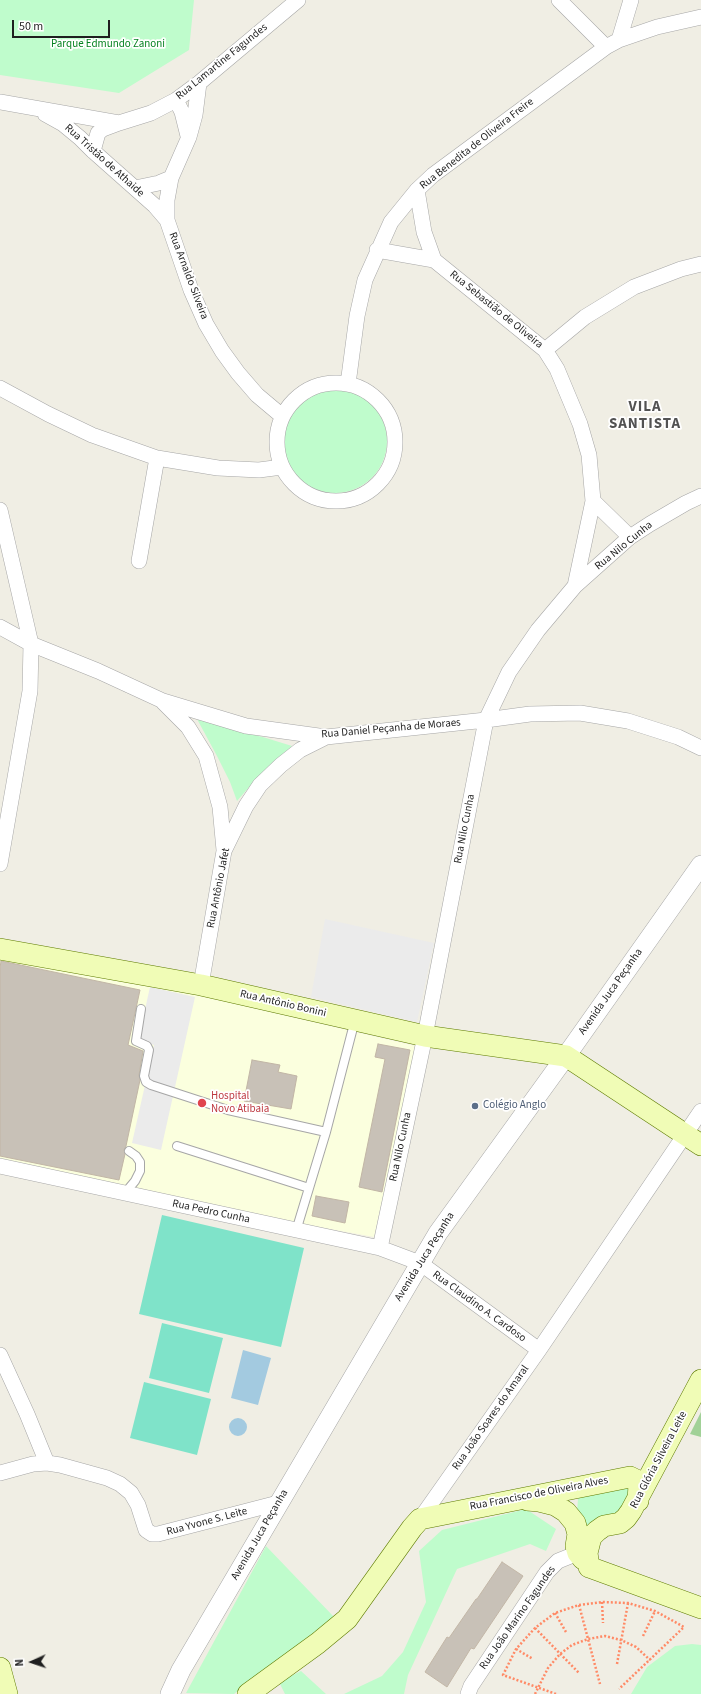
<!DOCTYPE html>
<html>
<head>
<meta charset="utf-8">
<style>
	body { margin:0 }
	#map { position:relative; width:701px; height:1694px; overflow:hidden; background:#f0eee4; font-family:"Source Sans 3",sans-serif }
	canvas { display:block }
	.north { position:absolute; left:12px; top:1642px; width:40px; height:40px; -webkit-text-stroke:3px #fff; paint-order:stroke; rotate:267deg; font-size:11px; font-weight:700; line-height:16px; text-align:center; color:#1f1f1f }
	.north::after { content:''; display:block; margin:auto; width:14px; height:18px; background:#1f1f1f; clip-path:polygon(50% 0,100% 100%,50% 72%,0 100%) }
	.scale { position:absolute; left:12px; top:20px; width:98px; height:18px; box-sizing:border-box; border:2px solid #1f1f1f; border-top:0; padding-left:5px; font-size:12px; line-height:14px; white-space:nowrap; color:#1f1f1f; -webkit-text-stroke:3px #fff; paint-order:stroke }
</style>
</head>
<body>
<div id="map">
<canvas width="701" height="1694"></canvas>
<div class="north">N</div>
<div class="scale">50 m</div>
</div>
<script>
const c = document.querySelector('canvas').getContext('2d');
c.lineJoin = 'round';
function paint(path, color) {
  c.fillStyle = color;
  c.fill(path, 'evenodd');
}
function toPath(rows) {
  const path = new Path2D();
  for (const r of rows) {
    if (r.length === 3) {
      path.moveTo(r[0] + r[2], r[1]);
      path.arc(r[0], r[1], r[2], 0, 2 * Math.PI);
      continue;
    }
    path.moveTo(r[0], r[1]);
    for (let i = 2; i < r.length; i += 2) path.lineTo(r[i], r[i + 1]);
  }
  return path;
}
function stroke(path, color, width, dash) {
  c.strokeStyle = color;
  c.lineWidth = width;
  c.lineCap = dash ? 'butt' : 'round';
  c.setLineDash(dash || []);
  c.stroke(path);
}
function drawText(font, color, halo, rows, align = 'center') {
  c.font = font + ' "Source Sans 3",sans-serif';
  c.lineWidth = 3.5;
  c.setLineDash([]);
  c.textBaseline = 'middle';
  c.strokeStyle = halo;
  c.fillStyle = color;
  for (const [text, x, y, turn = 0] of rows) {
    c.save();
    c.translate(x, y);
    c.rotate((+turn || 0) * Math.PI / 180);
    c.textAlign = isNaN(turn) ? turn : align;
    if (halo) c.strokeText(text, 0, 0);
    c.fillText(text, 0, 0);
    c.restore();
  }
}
const education = toPath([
	[0,959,206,997,416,1046,374,1237,165,1199,0,1161]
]);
const forest = toPath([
	[701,1412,701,1437,690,1434]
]);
const park = toPath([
	[0,0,194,0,189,50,119,93,0,75],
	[335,441,52],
	[197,719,266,738,292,746,257,778,237,801,230,782,217,756],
	[623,1480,637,1500,589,1530,577,1512,578,1499,581,1494],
	[526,1509,556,1529,546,1551,530,1544,457,1569,408,1675,404,1694,344,1694,382,1676,403,1652,426,1602,419,1551,442,1530],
	[266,1546,334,1617,234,1694,186,1693],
	[692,1644,701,1645,701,1694,631,1694,647,1667,675,1646],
	[301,1671,326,1694,285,1694,279,1682]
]);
const pitch = toPath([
	[162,1215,304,1248,281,1347,139,1314],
	[162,1323,223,1338,209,1393,149,1378],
	[144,1382,211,1399,197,1455,130,1438]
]);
const parking = toPath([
	[325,919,434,943,417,1022,311,997],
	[150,987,195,997,161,1150,132,1143,154,1045,138,1041]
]);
const water = toPath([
	[243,1350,271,1358,258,1405,231,1398],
	[238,1427,9]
]);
const building = toPath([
	[1,961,140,990,128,1045,143,1051,139,1075,140,1080,126,1146,124,1150,125,1154,119,1180,0,1156,0,968,1,961],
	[378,1044,410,1050,382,1192,359,1187,385,1059,375,1057,378,1044],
	[252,1060,280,1065,278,1072,297,1076,291,1109,244,1101,252,1060],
	[316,1196,349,1202,345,1223,312,1216,316,1196],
	[502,1562,523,1576,474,1649,471,1648,447,1687,425,1672,447,1637,449,1638,476,1599,477,1599,502,1562]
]);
const path = toPath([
	[602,1602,603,1623],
	[579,1605,600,1684],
	[555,1613,566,1632],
	[535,1628,579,1673],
	[643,1636,655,1611],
	[516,1649,533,1659],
	[617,1664,628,1603],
	[535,1694,548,1668,560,1654,572,1645,588,1639,605,1636,621,1640,636,1647,650,1660],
	[556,1694,503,1675,516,1649,535,1628,555,1613,579,1605,602,1602,628,1603,655,1611,684,1627,619,1689]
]);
const service = toPath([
	[141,1009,136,1041,147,1046,149,1050,144,1076,146,1082,151,1085,228,1110,326,1132],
	[177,1146,309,1188],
	[125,1193,135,1181,140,1171,140,1162,136,1156,129,1151],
	[296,1231,326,1132,355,1020]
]);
const minor = toPath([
	[559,0,606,47],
	[619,40,631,0],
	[199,83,195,115,189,137,171,178,167,200,167,220,191,290,206,324,222,351,238,373,257,395,282,416],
	[176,100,182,112,188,136],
	[0,102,119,123,151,113,176,100,199,83,298,0],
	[45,114,63,124,80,138,93,151,155,206,167,220],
	[93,151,98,133,103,129,119,123],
	[135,188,159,183,171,178],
	[417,190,424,232,434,260],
	[377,250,434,260,545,350,557,369,580,424,589,455,593,501,575,586],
	[545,350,585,317,634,287,681,269,701,264],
	[336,442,59],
	[348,384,357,316,365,280,391,222,417,190,433,175,606,47,619,40,657,27,701,17],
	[0,388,48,414,92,435,157,458,218,468,259,470,282,467],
	[593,501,630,537],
	[0,510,31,644,30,691,0,864],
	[139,561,157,458],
	[0,627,31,644,98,671,163,701,246,726,326,737,486,720,530,714,580,713,628,721,678,737,701,748],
	[163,702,188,727,206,756,220,807,224,850],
	[201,985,224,851,246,806,260,785,281,765,300,750,326,737],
	[0,1166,380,1248,420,1263,539,1350],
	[380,1248,425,1036,486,720,509,672,538,630,575,586,630,537,650,524,686,503,701,496],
	[0,1355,27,1414,47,1463],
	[0,1473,33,1464,47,1463,60,1465,107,1478,120,1484,131,1493,138,1505,146,1530,152,1534,158,1534,278,1503],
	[420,1519,539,1350,701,1111],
	[468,1694,471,1686,547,1572,558,1561,578,1553]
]);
const tertiary = toPath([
	[170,1694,181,1670,438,1233,566,1056,701,865]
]);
const secondary = toPath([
	[0,949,201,985,425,1036,566,1056,701,1145],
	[527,1500,539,1501,555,1505,566,1512,575,1523,578,1534,576,1546,578,1553,583,1559],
	[589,1567,587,1553,591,1537,597,1531,604,1526,620,1523,626,1518,631,1511,701,1380],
	[589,1567,701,1608],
	[0,1668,7,1694],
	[248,1694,318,1643,347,1619,412,1528,420,1519,630,1477,636,1480,639,1485,638,1501]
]);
const markers = [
	[202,1103,5,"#e0444e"],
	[475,1106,4,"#5c6f8a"]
];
const parkNames = [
	["Parque Edmundo Zanoni",108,45]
];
const streetNames = [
	["Rua Lamartine Fagundes",222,62,-39],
	["Rua Benedita de Oliveira Freire",477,144,-38],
	["Rua Tristão de Athaide",104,161,42],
	["Rua Arnaldo Silveira",188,276,69],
	["Rua Sebastião de Oliveira",496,310,39],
	["Rua Nilo Cunha",624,546,-39],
	["Rua Daniel Peçanha de Moraes",391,729,-5],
	["Rua Nilo Cunha",465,829,-79],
	["Rua Antônio Jafet",219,888,-79],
	["Avenida Juca Peçanha",611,992,-55],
	["Rua Antônio Bonini",283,1004,13],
	["Rua Nilo Cunha",401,1147,-78],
	["Rua Pedro Cunha",211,1212,12],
	["Avenida Juca Peçanha",425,1257,-58],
	["Rua Claudino A. Cardoso",479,1307,36],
	["Rua João Soares do Amaral",491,1418,-55],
	["Rua Glória Silveira Leite",659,1460,-62],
	["Rua Francisco de Oliveira Alves",539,1494,-11],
	["Rua Yvone S. Leite",207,1522,-15],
	["Avenida Juca Peçanha",260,1535,-60],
	["Rua João Marino Fagundes",518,1618,-55]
];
const healthNames = [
	["Hospital",211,1097],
	["Novo Atibaia",211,1110]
];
const serviceNames = [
	["Colégio Anglo",483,1106]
];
const districtNames = [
	["VILA",645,408],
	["SANTISTA",645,425]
];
paint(education, '#fbffde');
paint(forest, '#a1d197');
paint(park, '#bffccc');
paint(pitch, '#7fe3c9');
paint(parking, '#ebebeb');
paint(water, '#a3cae0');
paint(building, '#c8c1b7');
stroke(building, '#c2b6a6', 1);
stroke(service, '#a6a6a6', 10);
stroke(minor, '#a6a6a6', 16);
stroke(tertiary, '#a6a6a6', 20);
stroke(secondary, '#5e7b00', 22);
stroke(path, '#ff8a66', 2.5, [2, 2]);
stroke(service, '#fff', 8);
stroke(minor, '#fff', 15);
stroke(tertiary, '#fff', 19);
stroke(secondary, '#f0fcb6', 21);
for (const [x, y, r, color] of markers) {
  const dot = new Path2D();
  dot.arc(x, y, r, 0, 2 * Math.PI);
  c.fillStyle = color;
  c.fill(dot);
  stroke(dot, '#fff', 1.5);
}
drawText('11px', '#068321', '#fff', parkNames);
drawText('11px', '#1f1f1f', '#fff', streetNames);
drawText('11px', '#be3a42', '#fff', healthNames, 'left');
drawText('11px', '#4e5e75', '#fff', serviceNames, 'left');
c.letterSpacing = '1px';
drawText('bold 15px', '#525252', '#fff', districtNames);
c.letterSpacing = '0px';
</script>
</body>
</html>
